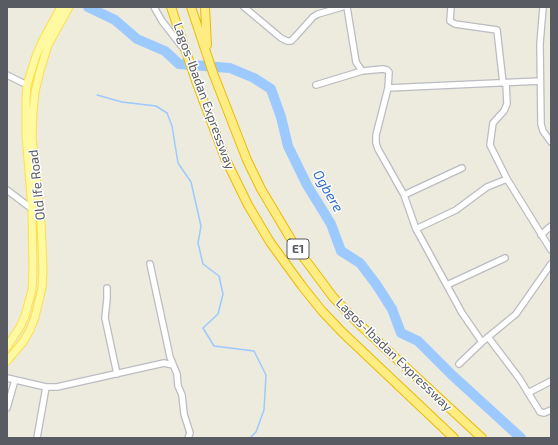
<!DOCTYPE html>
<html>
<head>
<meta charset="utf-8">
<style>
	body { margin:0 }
	#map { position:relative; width:558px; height:445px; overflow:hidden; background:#edebde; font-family:"Exo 2",sans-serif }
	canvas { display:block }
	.frame { position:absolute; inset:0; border:8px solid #585b62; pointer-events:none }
</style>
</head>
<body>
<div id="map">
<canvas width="558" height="445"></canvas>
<div class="frame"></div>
</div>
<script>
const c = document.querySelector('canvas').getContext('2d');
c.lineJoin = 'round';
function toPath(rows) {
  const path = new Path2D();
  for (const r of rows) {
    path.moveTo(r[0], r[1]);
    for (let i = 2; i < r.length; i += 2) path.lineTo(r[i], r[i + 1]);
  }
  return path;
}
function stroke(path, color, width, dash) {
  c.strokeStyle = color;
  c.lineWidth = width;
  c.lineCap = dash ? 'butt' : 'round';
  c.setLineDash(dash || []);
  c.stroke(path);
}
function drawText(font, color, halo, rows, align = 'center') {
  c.font = font + ' "Exo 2",sans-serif';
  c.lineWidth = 3;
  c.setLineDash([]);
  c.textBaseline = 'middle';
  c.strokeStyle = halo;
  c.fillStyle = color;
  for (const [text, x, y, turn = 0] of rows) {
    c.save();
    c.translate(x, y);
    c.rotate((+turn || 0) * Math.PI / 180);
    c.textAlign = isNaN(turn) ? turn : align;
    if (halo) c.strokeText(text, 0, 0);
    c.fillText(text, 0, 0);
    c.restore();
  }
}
const stream = toPath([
	[97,95,122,102,156,106,167,113,172,126,178,163,191,182,201,226,198,243,203,264,219,276,223,294,218,314,203,328,214,346,254,351,266,375,264,410,256,432,250,438]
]);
const river = toPath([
	[88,7,115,20,137,39,165,51,179,64,230,68,254,78,271,89,281,117,288,146,307,185,331,224,341,251,360,263,376,284,392,309,401,333,418,341,452,375,521,438]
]);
const minor = toPath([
	[154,7,162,21,183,48],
	[244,7,281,38,287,41,291,41,295,37,313,17,318,14,342,7],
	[347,7,356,62,362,71],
	[451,7,450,21,455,24,497,30,503,83],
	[543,7,540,44,541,124,543,131,551,142],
	[7,75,27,85],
	[506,83,507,104,504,111,493,123,490,145,507,179,551,250],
	[316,85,362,71,383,69,387,70,389,72,388,88,376,135,376,143,378,149,404,195,416,229,462,313,482,342],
	[388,88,540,81],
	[7,190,32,209],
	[404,195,462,168],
	[416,229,456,210,487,187,507,179],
	[541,235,551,226],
	[150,264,170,357,177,374,178,386,182,395,184,414,190,433,188,438],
	[447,285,505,258],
	[107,288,107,299,105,318,117,374],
	[488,337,519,378,540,412,544,413,551,410],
	[459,364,482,342,516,314,551,264],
	[7,378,46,387,57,387,164,363,173,365],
	[528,393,551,381],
	[7,408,15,380],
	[37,438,46,387]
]);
const major = toPath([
	[7,347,20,327,25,316,32,290,33,270,32,209,26,135,26,100,27,85,36,56,42,42,61,7],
	[7,361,23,342,30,330,35,317,42,288,43,270,41,222,32,137,33,111,35,92,40,71,48,45,69,7]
]);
const highway = toPath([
	[171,7,196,81,225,158,248,205,270,242,302,286,322,311,343,333,454,438],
	[191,7,213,73,247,160,261,189,295,246,333,297,358,323,482,438],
	[205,7,207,45]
]);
const shields = [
	[298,249,22]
];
const shieldNames = [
	["E1",298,249]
];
const streetNames = [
	["Lagos-Ibadan Expressway",204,96,70],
	["Old Ife Road",37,185,-96],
	["Lagos-Ibadan Expressway",394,355,44]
];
const waterNames = [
	["Ogbere",328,191,60]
];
stroke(stream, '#9cc9ff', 1.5);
stroke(river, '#9cc9ff', 10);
stroke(minor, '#babcc2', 8);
stroke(major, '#ffdf45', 9);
stroke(highway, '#ebbb00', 10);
stroke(minor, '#fff', 5.5);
stroke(major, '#fffaa1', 7);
stroke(highway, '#ffed83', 8);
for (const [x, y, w] of shields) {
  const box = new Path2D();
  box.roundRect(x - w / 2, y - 10, w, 20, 3);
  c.fillStyle = '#fff';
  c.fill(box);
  stroke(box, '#585b62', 1);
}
drawText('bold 12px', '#585b62', null, shieldNames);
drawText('13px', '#585b62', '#fff', streetNames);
drawText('italic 14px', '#326dcf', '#fff', waterNames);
</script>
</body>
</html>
